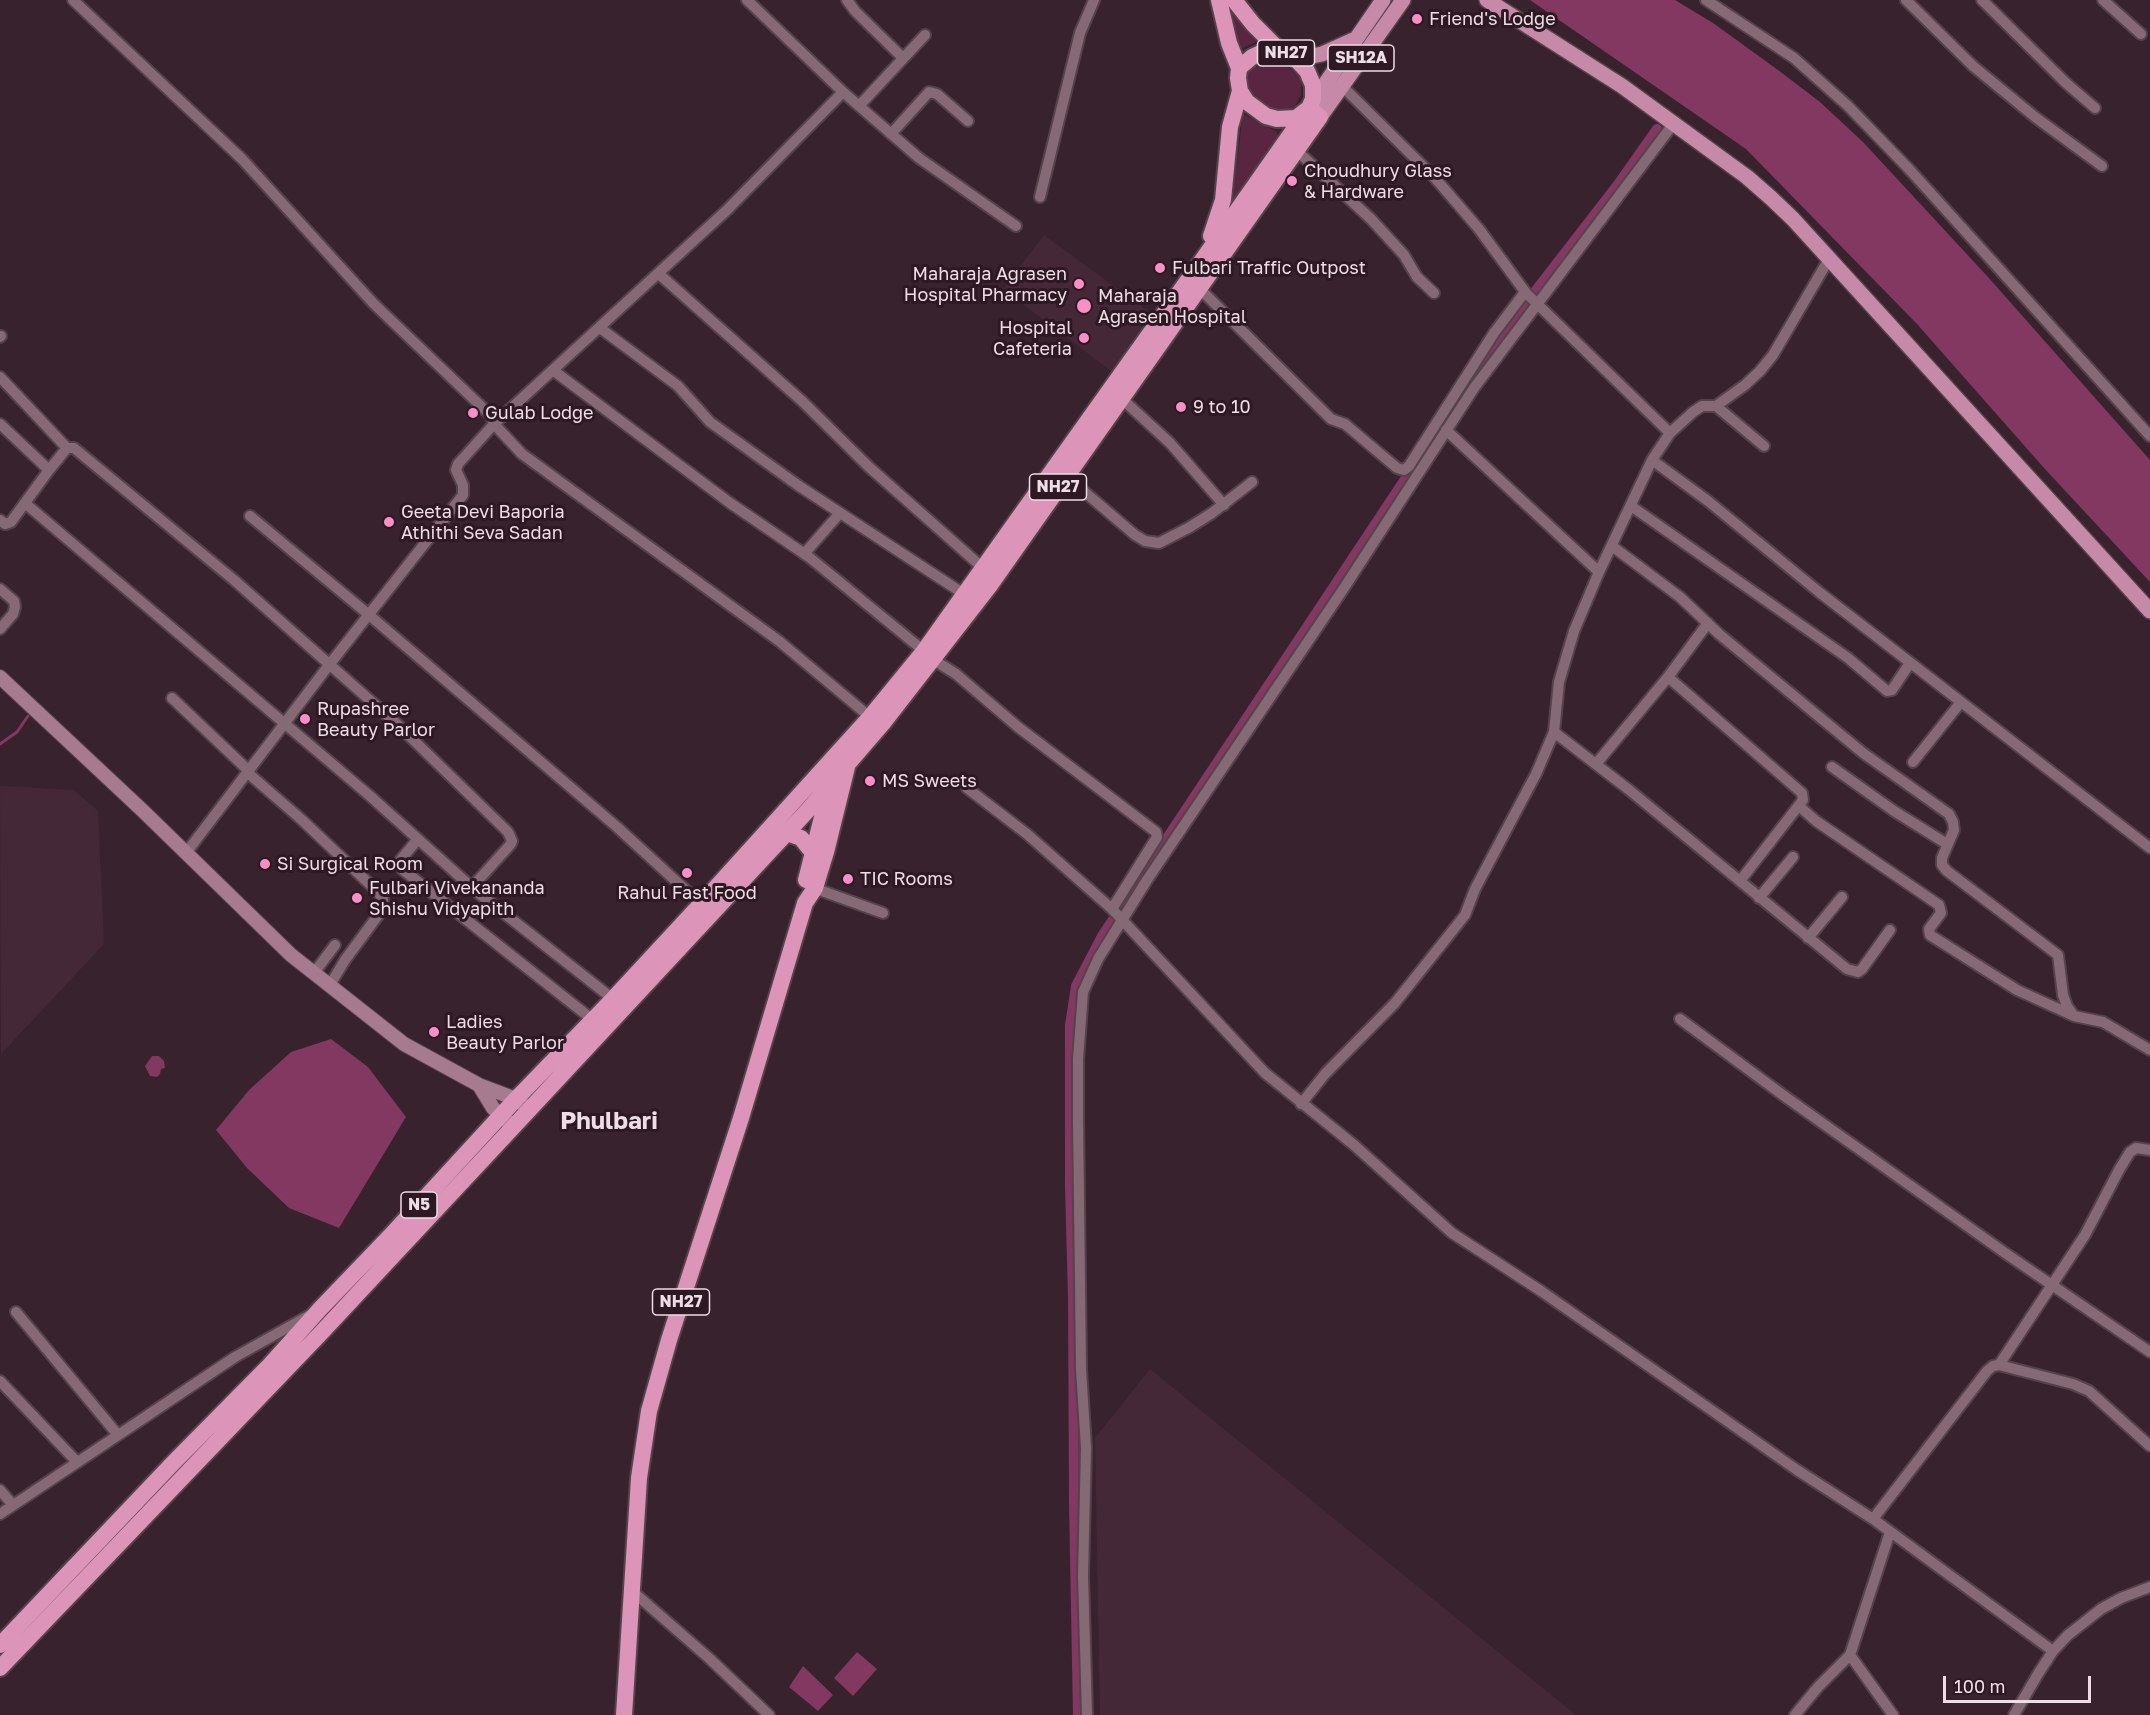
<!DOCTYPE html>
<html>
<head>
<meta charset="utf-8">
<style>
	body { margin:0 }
	#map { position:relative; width:2150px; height:1715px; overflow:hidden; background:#38222d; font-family:"Golos Text",sans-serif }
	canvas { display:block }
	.scale { position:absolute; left:1943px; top:1676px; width:148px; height:27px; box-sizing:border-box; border:3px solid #eddde4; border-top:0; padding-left:8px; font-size:18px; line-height:21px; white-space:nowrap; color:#eddde4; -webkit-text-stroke:4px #2e1823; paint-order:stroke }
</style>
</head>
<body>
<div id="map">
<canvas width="2150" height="1715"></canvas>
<div class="scale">100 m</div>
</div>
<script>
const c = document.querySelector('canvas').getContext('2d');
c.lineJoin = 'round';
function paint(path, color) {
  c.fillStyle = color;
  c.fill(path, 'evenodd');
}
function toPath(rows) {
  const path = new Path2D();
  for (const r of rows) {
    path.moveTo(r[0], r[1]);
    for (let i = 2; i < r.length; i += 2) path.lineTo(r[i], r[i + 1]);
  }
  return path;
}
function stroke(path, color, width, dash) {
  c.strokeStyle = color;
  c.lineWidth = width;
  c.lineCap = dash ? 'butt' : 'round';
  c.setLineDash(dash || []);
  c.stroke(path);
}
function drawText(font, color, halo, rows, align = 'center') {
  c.font = font + ' "Golos Text",sans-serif';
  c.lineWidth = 6;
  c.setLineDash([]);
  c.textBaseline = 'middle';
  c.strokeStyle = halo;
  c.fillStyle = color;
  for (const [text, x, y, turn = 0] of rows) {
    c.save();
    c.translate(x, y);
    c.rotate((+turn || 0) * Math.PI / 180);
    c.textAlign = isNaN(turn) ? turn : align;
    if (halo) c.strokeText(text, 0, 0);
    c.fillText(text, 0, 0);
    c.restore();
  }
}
const built = toPath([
	[1044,235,1156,317,1115,374,1003,289],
	[0,786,74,790,98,811,104,944,1,1054],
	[1150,1369,1492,1647,1576,1715,1100,1715,1095,1438]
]);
const green = toPath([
	[1230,11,1256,42,1236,51],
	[1266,63,1286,65,1299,77,1301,82,1301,95,1295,106,1291,109,1277,110,1266,107,1249,94,1246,81,1247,75,1255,67],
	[1243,114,1277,132,1278,137,1232,203]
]);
const water = toPath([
	[1530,0,1675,0,1713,23,1778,70,1820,102,1863,142,1988,277,2150,460,2150,582,2044,468,1917,324,1746,149],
	[331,1039,368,1067,406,1117,339,1228,289,1208,247,1168,216,1130,249,1090,291,1052],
	[152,1056,159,1056,164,1061,165,1068,161,1069,160,1074,157,1077,150,1076,145,1066],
	[857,1652,877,1669,853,1696,834,1678],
	[803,1666,833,1695,818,1711,789,1687]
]);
const stream = toPath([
	[0,744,17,732,28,716]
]);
const canal = toPath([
	[1442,423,1512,321,1619,183,1657,129],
	[1078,1715,1074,1503,1073,1298,1070,1186,1070,1025,1076,986,1102,936,1417,461]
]);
const minor = toPath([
	[73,0,242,159,373,303,483,408,491,416,494,424,522,454,779,641,870,717],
	[747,0,843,92,919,158,1016,226],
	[847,0,855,11,903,58],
	[1706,0,1794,58,1848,106,1909,169,2150,436],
	[1906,0,1973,66,2035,117,2102,166],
	[1982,0,2066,83,2095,108],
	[2103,0,2141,34],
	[1341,85,1435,178,1479,229,1526,293,1670,433,1652,460,1599,572,1574,631,1559,682,1554,732,1628,789,1847,969,1858,972,1862,969,1890,930],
	[859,106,925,35],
	[891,134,929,92,937,94,968,121],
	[1296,150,1371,219,1404,255,1417,277,1434,293],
	[1040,197,1080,33,1094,0],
	[659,274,802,401,869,467,983,568],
	[1199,288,1331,419,1345,424,1397,468,1404,470,1409,466,1494,333,1525,292],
	[600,328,678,386,710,422,799,486,964,594],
	[0,337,1,336],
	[554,371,730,503,809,557,924,651],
	[0,377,67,448],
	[1121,398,1170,443,1224,505],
	[1716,406,1745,385,1760,371,1773,355,1829,259],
	[0,424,49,470],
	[1446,430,1599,572],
	[1670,433,1693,412,1702,406,1716,406,1764,446],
	[1652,460,1708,501,1819,592,2150,848],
	[1066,476,1135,535,1145,541,1159,543,1190,527,1212,513,1252,482],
	[26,504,370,796,477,892,613,999],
	[1631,506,1848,658,1887,691,1892,690,1910,663],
	[250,516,368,614,617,827,701,904],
	[0,520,5,524,11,522,49,470,67,448,74,448,234,580,398,725,508,832,512,841,510,845,472,887],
	[1612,546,1680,597,1719,634,1863,753,1949,814,1953,822,1954,830,1942,858,1942,865,1947,871,2058,955,2063,995,2067,1006,2074,1016,2103,1022,2150,1050],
	[804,554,840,513],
	[0,589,14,601,15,607,13,614,0,629],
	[1708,623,1668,677,1802,793,1803,800,1740,881],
	[934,660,956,674,1018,727,1156,832,1157,837,1112,909],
	[172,698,249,771],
	[1913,762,1961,702],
	[1596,764,1668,677],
	[1832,767,1894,811,1947,844],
	[248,773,302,820,378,892,383,899,382,910,345,960,330,985],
	[967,788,1027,834,1112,909,1265,1073,1354,1145,1452,1233,1541,1291,1797,1470,1873,1519,2053,1651],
	[1799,806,1816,821,1939,905,1941,913,1929,929,1930,935,2017,990,2074,1016],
	[418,839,403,857,400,861,402,869,593,1020],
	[186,853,329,665,463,495,463,485,456,470,458,464,494,424,727,210,843,92],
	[811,887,883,913],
	[1759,898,1793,857],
	[1808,938,1842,897],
	[314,973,335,945],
	[1680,1019,1787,1098,2008,1255,2150,1352],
	[1301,1104,1325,1074,1395,1003,1465,915,1475,889,1536,774,1554,732],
	[16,1312,118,1435],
	[1999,1365,2085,1235,2119,1170,2130,1152,2136,1148,2150,1150],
	[0,1381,77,1462],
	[0,1490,13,1505],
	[0,1514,235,1357,310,1315],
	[1873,1519,1987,1371,1993,1366,1999,1365,2073,1384,2089,1391,2150,1446],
	[1890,1532,1850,1655,1893,1715],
	[631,1590,710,1659,769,1715],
	[1087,1715,1083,1576,1086,1448,1081,1369,1078,1119,1078,1059,1083,992,1098,959,1147,880,1342,591,1474,388,1674,123],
	[1795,1715,1818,1687,1850,1655],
	[2014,1715,2038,1674,2053,1651,2068,1635,2101,1609,2121,1598,2150,1587]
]);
const secondary = toPath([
	[0,677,142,810,291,955,404,1044,479,1085,516,1099,524,1105],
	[479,1085,493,1108,507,1121]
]);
const primary = toPath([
	[1487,0,1622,86,1747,177,1771,198,1793,219,2150,611],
	[1298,59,1322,54,1353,40],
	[1310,106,1383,0],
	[1320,117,1403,0]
]);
const trunk = toPath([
	[1219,0,1229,43,1239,68],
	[1234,0,1253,24,1280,51],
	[1265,51,1280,51,1293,56,1307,71,1313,85,1313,99,1309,108,1296,118,1277,119,1266,116,1247,102,1240,91,1238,78,1239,68,1252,57,1265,51],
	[1211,236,1223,200,1230,127,1240,91],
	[787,833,801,838,813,853],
	[806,880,830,786],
	[0,1645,174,1462,268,1367,320,1309,392,1234,516,1099,613,999,701,904,870,717,924,651,1201,262,1309,108,1320,117,991,584,883,723,809,809,529,1110,320,1334,0,1668],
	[624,1715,639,1478,649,1411,669,1340,741,1118,805,903,815,888,826,852,847,767]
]);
const markers = [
	[1417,19,6,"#fa8fc6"],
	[1292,181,6,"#fa8fc6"],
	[1160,268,6,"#fa8fc6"],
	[1079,284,6,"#fa8fc6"],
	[1084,306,8,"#fa8fc6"],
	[1084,338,6,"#fa8fc6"],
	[1181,407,6,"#fa8fc6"],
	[473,413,6,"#fa8fc6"],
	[389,522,6,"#fa8fc6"],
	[305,719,6,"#fa8fc6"],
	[870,781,6,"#fa8fc6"],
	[265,864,6,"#fa8fc6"],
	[687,873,6,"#fa8fc6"],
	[848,879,6,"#fa8fc6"],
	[357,898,6,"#fa8fc6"],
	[434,1032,6,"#fa8fc6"]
];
const shields = [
	[1286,53,57],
	[1361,58,66],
	[1058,487,57],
	[419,1205,36],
	[681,1302,57]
];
const shieldNames = [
	["NH27",1286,53],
	["SH12A",1361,58],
	["NH27",1058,487],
	["N5",419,1205],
	["NH27",681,1302]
];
const poiNames = [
	["Friend's Lodge",1429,19],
	["Choudhury Glass",1304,171],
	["& Hardware",1304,192],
	["Fulbari Traffic Outpost",1172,268],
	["Maharaja Agrasen",1067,274,"right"],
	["Hospital Pharmacy",1067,295,"right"],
	["Maharaja",1098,296],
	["Agrasen Hospital",1098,317],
	["Hospital",1072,328,"right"],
	["Cafeteria",1072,349,"right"],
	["9 to 10",1193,407],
	["Gulab Lodge",485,413],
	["Geeta Devi Baporia",401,512],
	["Athithi Seva Sadan",401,533],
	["Rupashree",317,709],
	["Beauty Parlor",317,730],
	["MS Sweets",882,781],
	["Si Surgical Room",277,864],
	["TIC Rooms",860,879],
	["Fulbari Vivekananda",369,888],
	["Shishu Vidyapith",369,909],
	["Rahul Fast Food",687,893,"center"],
	["Ladies",446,1022],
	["Beauty Parlor",446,1043]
];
const districtNames = [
	["Phulbari",609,1121]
];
paint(built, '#452837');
paint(green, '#592541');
paint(water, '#823860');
stroke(stream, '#823860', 3);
stroke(canal, '#823860', 10);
stroke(minor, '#55424b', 14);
stroke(secondary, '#55424b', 16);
stroke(primary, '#55424b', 18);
stroke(trunk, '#55424b', 20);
stroke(minor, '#856a76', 10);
stroke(secondary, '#a67a8f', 14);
stroke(primary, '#c689a7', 15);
stroke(trunk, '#dc94b8', 16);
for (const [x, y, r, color] of markers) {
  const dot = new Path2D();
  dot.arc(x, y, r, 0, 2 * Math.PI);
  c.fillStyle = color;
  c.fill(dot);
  stroke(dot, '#2e1823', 2);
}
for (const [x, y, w] of shields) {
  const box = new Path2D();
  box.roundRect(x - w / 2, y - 13, w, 26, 4.5);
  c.fillStyle = '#2e1823';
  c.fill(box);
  stroke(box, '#eddde4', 1.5);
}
drawText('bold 16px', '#eddde4', null, shieldNames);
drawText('18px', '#eddde4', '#2e1823', poiNames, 'left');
drawText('bold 24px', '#eddde4', '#2e1823', districtNames);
</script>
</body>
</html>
